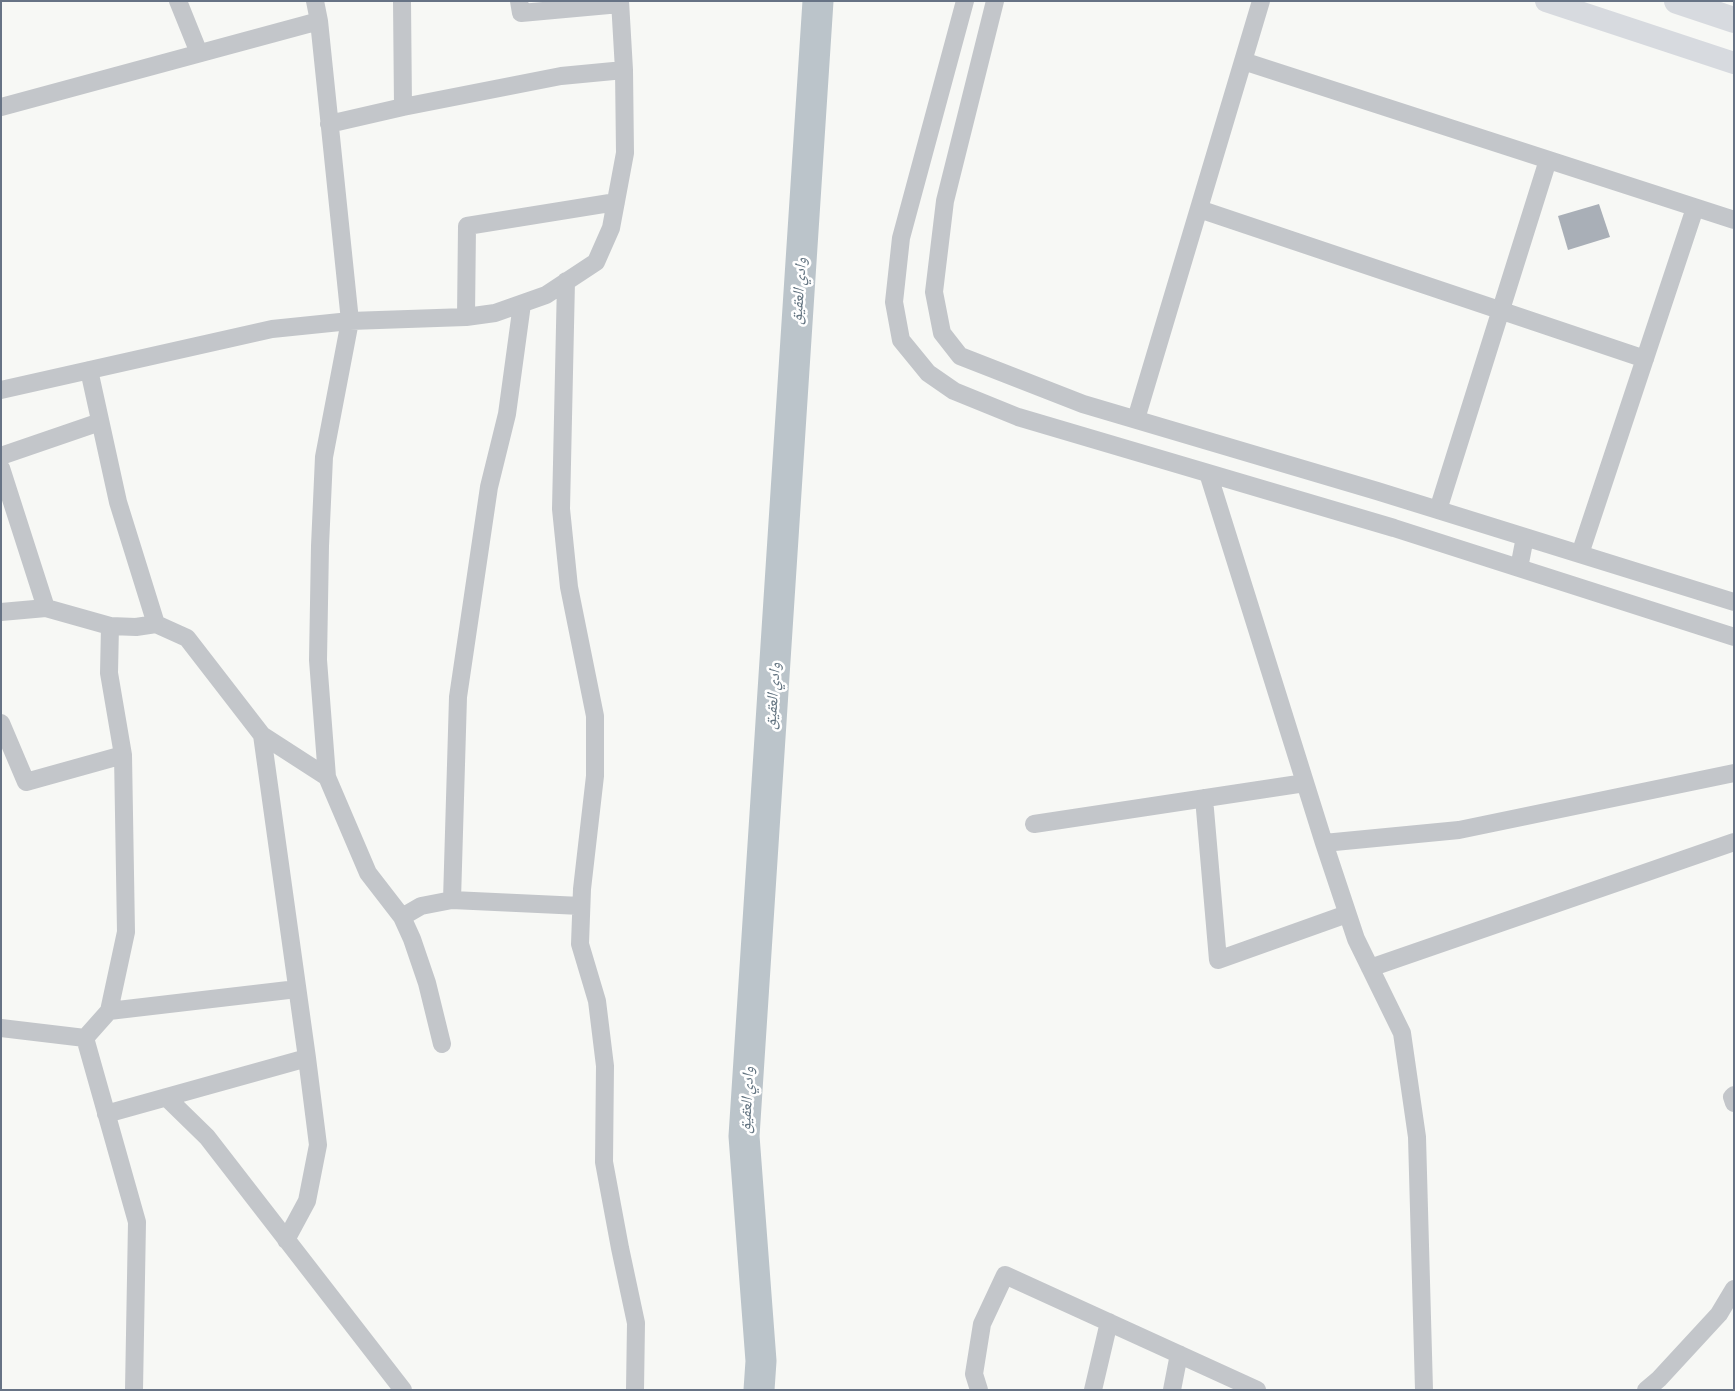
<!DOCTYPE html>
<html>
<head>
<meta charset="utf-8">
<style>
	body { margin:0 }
	#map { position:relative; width:1735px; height:1391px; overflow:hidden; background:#f7f8f5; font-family:Cabin,sans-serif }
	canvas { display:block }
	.frame { position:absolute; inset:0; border:2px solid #677385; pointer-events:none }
</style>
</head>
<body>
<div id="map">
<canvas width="1735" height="1391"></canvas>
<div class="frame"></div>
</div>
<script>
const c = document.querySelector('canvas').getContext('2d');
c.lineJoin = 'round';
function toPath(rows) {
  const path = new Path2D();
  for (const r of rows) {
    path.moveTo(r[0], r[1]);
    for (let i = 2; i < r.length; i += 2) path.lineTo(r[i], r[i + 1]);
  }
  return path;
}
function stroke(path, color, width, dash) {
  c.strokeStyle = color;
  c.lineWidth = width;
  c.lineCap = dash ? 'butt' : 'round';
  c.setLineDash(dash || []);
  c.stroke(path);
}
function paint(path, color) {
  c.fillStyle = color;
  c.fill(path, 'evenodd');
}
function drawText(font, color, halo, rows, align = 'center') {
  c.font = font + ' Cabin,"Noto Naskh Arabic",sans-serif';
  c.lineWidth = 5;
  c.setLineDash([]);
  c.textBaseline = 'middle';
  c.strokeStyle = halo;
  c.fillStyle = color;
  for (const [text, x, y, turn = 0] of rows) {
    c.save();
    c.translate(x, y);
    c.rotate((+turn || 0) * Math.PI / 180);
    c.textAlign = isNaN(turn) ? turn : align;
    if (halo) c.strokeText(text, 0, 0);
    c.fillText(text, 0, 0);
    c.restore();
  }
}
const river = toPath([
	[759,1390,761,1361,744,1136,818,1]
]);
const building = toPath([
	[1599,204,1610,237,1568,250,1558,216]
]);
const minor = toPath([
	[178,1,199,53],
	[315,1,319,21,350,321,324,457,320,546,318,660,327,777],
	[402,1,403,107],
	[519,1,521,13,620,4],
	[965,1,901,238,894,302,901,340,928,373,954,391,1018,417,1394,528,1734,637],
	[995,1,945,201,934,292,942,333,960,356,1083,404,1377,491,1734,602],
	[1243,61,1734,220],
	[1,107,319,21],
	[329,124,403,107,561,76,624,70],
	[1199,209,1645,359],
	[566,281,561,509,569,587,595,716,595,776,582,889,580,944,597,1001,605,1066,604,1162,620,1248,636,1323,635,1390],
	[466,317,467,226,616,202],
	[89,370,118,502,156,624],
	[1,390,272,329,350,321,466,317,495,313,546,295,596,262,611,228,625,153,624,70,620,1],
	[1136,419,1261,1],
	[1,456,100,422],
	[1,468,46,608],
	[1208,473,1324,843,1356,939,1402,1033,1417,1137,1424,1390],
	[1438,510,1548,160],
	[1580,554,1695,208],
	[1519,568,1525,537],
	[1,612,46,608,110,626],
	[1,723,26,782,123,755],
	[262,735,307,1058,318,1145,307,1201,286,1240],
	[1204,798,1218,960,1347,914],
	[1034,824,1305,783],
	[1324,843,1459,830,1734,773],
	[452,900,458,697,489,487,507,414,522,304],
	[402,917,421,906,452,900,581,906],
	[1370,968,1734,842],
	[109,1011,297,989],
	[1,1028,85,1038,137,1222,134,1390],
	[85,1038,109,1011,126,932,123,755,109,673,110,626,136,627,156,624,187,638,262,735,327,777,368,873,402,917,412,939,427,983,442,1044],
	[1734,1095,1732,1097,1734,1103],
	[166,1097,207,1137,403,1390],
	[106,1114,307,1058],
	[979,1390,974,1374,982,1324,1005,1275,1257,1390],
	[1093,1390,1109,1322],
	[1172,1390,1179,1354],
	[1646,1390,1659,1379,1719,1314,1734,1289]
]);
const major = toPath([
	[1546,1,1734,63]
]);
const highway = toPath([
	[1677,1,1734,20]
]);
const waterNames = [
	["وادي العقيق",799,291,-86],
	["وادي العقيق",773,696,-86],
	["وادي العقيق",747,1100,-87]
];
stroke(river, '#bbc4ca', 31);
paint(building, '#a9afb7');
stroke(minor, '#c3c6ca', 18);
stroke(major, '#d7dadf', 22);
stroke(highway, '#d7dadf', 26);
drawText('italic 16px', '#637481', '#fff', waterNames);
</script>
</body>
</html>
